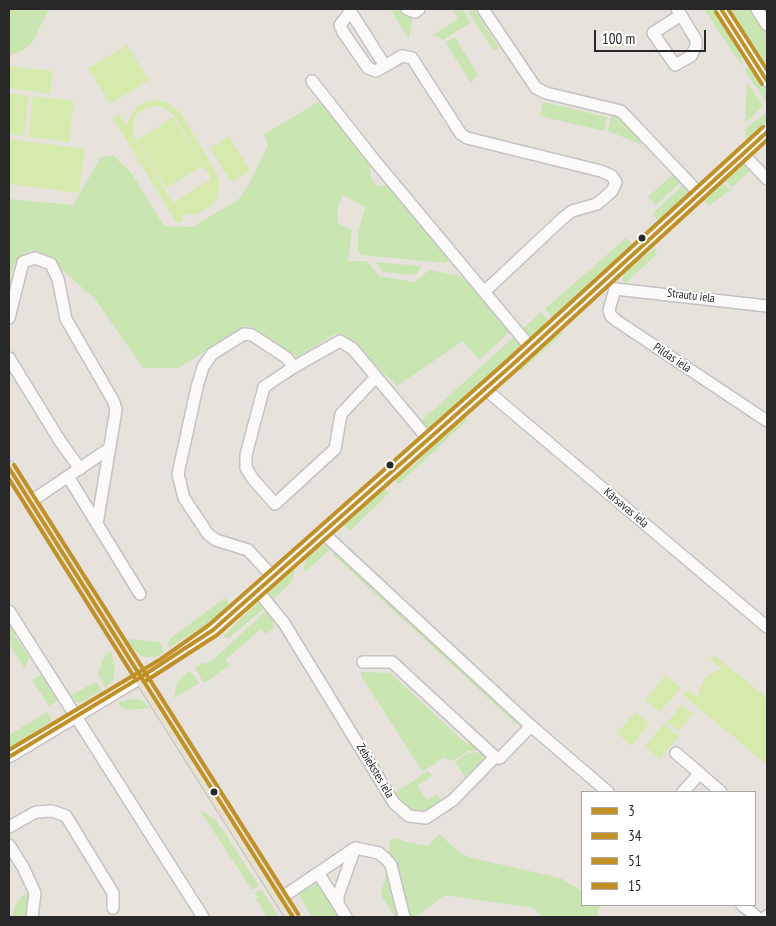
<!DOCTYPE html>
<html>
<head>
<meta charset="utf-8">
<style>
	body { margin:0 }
	#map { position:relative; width:776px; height:926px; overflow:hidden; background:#e8e2dc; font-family:"PT Sans Narrow",sans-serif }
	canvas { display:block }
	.frame { position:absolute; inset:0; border:10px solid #282828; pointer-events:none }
	.legend { position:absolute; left:581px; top:791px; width:175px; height:115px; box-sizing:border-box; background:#fff; border:1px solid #a9a9a9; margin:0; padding:6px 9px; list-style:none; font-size:15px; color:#282828 }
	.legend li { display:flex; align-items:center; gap:10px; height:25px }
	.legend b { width:25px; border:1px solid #a9a9a9 }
	.scale { position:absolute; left:594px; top:30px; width:112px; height:22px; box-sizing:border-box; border:2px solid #282828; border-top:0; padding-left:6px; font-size:15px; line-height:18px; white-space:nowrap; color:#282828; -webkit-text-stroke:4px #fff; paint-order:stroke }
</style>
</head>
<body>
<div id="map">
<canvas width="776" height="926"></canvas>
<div class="frame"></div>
<ul class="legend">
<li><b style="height:6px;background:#c19127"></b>3</li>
<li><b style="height:6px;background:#c19127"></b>34</li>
<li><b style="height:6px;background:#c19127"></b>51</li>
<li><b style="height:6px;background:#c19127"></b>15</li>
</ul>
<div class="scale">100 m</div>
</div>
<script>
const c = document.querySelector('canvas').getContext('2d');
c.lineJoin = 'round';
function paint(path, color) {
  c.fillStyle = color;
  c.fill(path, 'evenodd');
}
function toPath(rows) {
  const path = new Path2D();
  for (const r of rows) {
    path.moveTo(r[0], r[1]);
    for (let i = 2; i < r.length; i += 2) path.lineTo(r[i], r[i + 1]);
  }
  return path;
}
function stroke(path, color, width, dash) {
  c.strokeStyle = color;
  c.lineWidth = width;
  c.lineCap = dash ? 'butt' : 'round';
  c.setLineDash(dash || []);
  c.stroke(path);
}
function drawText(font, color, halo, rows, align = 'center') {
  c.font = font + ' "PT Sans Narrow",sans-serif';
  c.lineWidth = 4;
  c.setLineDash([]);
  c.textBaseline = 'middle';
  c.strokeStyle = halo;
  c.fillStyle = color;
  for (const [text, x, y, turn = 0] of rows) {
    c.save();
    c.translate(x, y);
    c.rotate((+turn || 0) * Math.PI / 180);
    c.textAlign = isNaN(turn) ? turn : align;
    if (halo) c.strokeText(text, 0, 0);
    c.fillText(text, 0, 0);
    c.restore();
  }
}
const green = toPath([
	[9,9,49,9,32,43,23,50,9,56],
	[390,9,403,9,413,16,409,39],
	[455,9,463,9,470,23,443,40,433,35,458,19,453,10],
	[474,9,499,48,494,51,469,13],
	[704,9,716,9,721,16,742,58,742,66],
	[726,9,751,9,767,34,767,72],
	[455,37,478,75,471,83,445,42],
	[750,65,767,89,767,103,745,71],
	[747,82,763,106,746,122,745,122],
	[320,101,370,166,371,179,377,185,387,186,450,259,445,263,361,255,358,251,358,233,365,207,343,195,337,209,338,223,352,231,348,261,367,261,379,276,415,282,429,270,461,276,511,331,479,360,463,341,397,386,345,335,334,334,298,357,246,325,179,368,143,368,95,299,48,257,33,250,20,256,14,264,9,288,9,199,73,205,101,157,112,155,130,171,164,226,192,227,238,200,249,184,268,145,264,134],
	[543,102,607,117,604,131,540,116],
	[767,112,767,123,747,141,745,129],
	[612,113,620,115,645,141,640,144,608,131],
	[745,163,752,169,732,187,725,180],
	[674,173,681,182,656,205,648,197],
	[722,182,730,190,709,206,703,199],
	[684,184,688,188,689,196,659,222,653,215,655,211],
	[626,238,633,245,617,263,554,319,545,309],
	[655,248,657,254,625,283,623,282,623,272],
	[376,262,421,266,417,274,412,275,383,272],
	[541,312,550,322,535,336,525,335,521,330],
	[558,330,562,334,521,371,517,368],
	[516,335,521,343,518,352,433,428,423,427,419,423],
	[464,416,467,420,399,484,393,479,415,464],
	[383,487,389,493,350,531,343,524],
	[325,545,332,548,303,573,306,558,318,547],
	[336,550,519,719,517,725,332,554],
	[295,569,292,582,270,602,268,598,269,590,291,570],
	[225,598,230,605,207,624,169,648,168,643,172,637],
	[260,602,266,607,229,638,222,638,253,606],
	[268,609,273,616,274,628,266,634,261,629,225,660,229,665,208,681,203,682,195,668,203,662,206,664,217,656],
	[9,620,16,631,14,634,29,657,25,669,9,643],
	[130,639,159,642,164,652,156,657,143,657,134,650,128,641],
	[111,651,115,671,113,680,105,688,98,673,103,659],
	[188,672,191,672,199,683,174,698,177,682],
	[361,672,390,673,468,745,473,741,483,750,468,751,453,761,443,758,423,772,361,676],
	[43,673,60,699,49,706,32,680],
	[93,683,97,683,102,690,82,702,75,702,69,697],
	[131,699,142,700,150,708,125,710,117,703],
	[47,712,52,720,9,751,9,735],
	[484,752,488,755,466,779,455,762,468,753],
	[428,771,432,776,417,786,427,800,437,794,441,800,426,810,407,810,396,792],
	[199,809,215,820,222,829,259,886,252,890],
	[439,834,461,854,472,858,560,878,582,891,582,905,601,905,597,914,600,917,542,917,533,908,445,895,415,917,409,917,388,857,390,840,396,838,406,842,428,846],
	[388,866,401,917,395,917,381,895],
	[320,881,342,917,312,917,298,894],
	[261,889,279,917,267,917,256,899,258,897,255,893],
	[30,892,27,917,12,917,15,906,22,896]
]);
const pitch = toPath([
	[127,45,149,80,110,104,88,68],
	[9,66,53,71,50,94,9,88],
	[9,93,29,96,24,136,9,134],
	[33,96,74,101,69,142,28,137],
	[150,100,164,101,180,112,217,174,220,184,216,200,211,206,195,215,181,215,183,221,177,224,113,118,119,114,126,125,137,106],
	[160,106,174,115,211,179,173,203,133,134,133,121,138,113,148,107],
	[173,117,203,166,166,188,137,140],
	[229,136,250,171,231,182,210,148],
	[9,139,85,149,79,193,9,184],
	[714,655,767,698,767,765,683,695,688,690,698,698,700,687,704,680,710,674,721,669,710,659],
	[666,675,681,688,660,712,645,700],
	[682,705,693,714,678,731,667,722],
	[635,712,649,724,631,746,617,733],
	[664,724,679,736,660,759,645,746]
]);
const minor = toPath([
	[349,9,385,66,402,56,412,58,461,134,467,138,601,171,612,176,616,182,612,191,597,204,572,211,563,218,484,292],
	[407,9,415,12,419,9],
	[483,9,536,88,546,93,621,111,699,193],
	[677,9,681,15,696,40,696,46,691,56,675,65,653,33,681,15],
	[721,9,767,81],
	[757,9,767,25],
	[350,12,340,25,343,32,368,68,376,71,385,66],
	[312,81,375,161,531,348],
	[743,154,767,179],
	[615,289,609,310,611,316,617,321,767,421],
	[615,289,767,306],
	[9,318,23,262,35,258,51,264,58,279,66,319,114,402,116,410,97,524],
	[9,358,60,441,80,469],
	[376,377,341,414,335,449,275,504,253,479,246,468,246,455,264,387,294,367,340,341,353,349,428,439],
	[485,389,767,627],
	[69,478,140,594],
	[30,502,110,448],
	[323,533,531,726,608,792],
	[273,577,248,550,216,540,208,534,184,498,178,474,197,387,203,367,212,354,244,334,252,335,287,358,294,367],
	[257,590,284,623,394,803,409,816,426,818,453,800,495,757,500,758,531,726],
	[9,611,203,917],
	[363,662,392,662,495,757],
	[676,753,721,792],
	[9,757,164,664,213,630,512,365,767,132],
	[683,792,700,773],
	[9,827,36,812,52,811,66,816,113,893,113,908],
	[9,845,23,867,35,893,32,917],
	[318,873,338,904],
	[281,898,355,848,379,853,386,859,391,865,404,917],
	[742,905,757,917],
	[346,917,338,904,338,896,355,848],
	[766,917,767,916]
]);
const major = toPath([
	[9,468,293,917]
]);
const bus1 = toPath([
	[721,9,767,81],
	[141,677,213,630,512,365,767,132],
	[141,677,293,917]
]);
const bus2 = toPath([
	[716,12,762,84],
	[9,479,136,680],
	[144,682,217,635,516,370,767,140]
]);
const bus3 = toPath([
	[14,465,298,914]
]);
const bus4 = toPath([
	[728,9,767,70],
	[9,750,161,659,209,625,508,360,763,127]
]);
const bus5 = toPath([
	[9,468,141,677],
	[9,757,141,677]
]);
const markers = [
	[642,238,4.5,"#282828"],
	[390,465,4.5,"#282828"],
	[214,792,4.5,"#282828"]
];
const streetNames = [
	["Strautu iela",691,296,7],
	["Pildas iela",672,358,34],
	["Kārsavas iela",626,508,40],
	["Zebiekstes iela",375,771,59]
];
paint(green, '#c9e5b2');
paint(pitch, '#d6eaae');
stroke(minor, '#c4c2c3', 14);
stroke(major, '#c0bdbb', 16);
stroke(minor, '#fcfbfa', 11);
stroke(major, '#e7e1d1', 14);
stroke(bus1, '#c19127', 4);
stroke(bus2, '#c19127', 4);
stroke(bus3, '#c19127', 4);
stroke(bus4, '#c19127', 4);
stroke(bus5, '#c19127', 4);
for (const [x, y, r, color] of markers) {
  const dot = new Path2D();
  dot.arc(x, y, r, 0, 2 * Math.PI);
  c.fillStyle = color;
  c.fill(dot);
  stroke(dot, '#fff', 2);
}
drawText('12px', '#282828', '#fff', streetNames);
</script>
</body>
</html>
